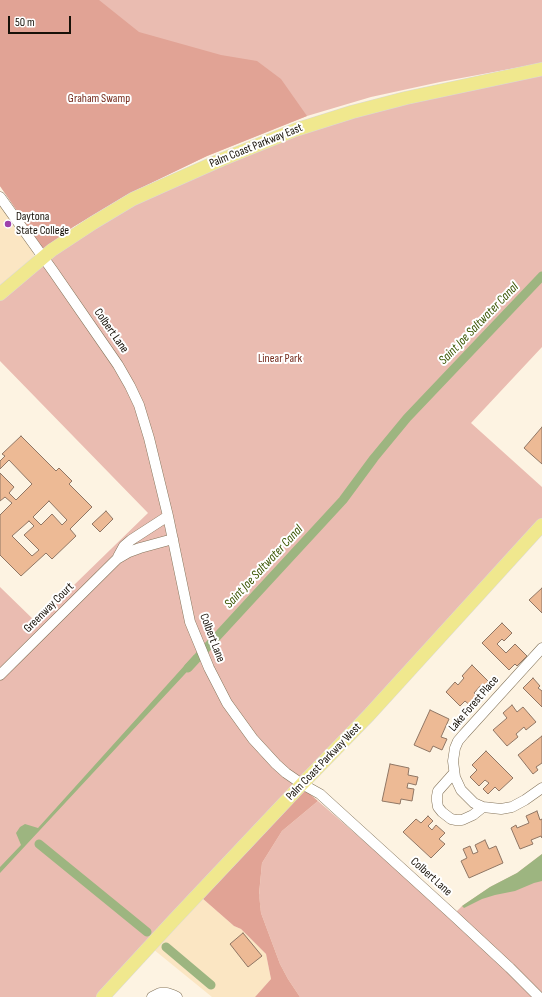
<!DOCTYPE html>
<html>
<head>
<meta charset="utf-8">
<style>
	body { margin:0 }
	#map { position:relative; width:542px; height:997px; overflow:hidden; background:#fdf3e2; font-family:"Sofia Sans Condensed",sans-serif }
	canvas { display:block }
	.scale { position:absolute; left:8px; top:16px; width:63px; height:18px; box-sizing:border-box; border:2px solid #171108; border-top:0; padding-left:5px; font-size:12px; line-height:14px; white-space:nowrap; color:#171108; -webkit-text-stroke:3px #fff; paint-order:stroke }
</style>
</head>
<body>
<div id="map">
<canvas width="542" height="997"></canvas>
<div class="scale">50 m</div>
</div>
<script>
const c = document.querySelector('canvas').getContext('2d');
c.lineJoin = 'round';
function paint(path, color) {
  c.fillStyle = color;
  c.fill(path, 'evenodd');
}
function toPath(rows) {
  const path = new Path2D();
  for (const r of rows) {
    path.moveTo(r[0], r[1]);
    for (let i = 2; i < r.length; i += 2) path.lineTo(r[i], r[i + 1]);
  }
  return path;
}
function stroke(path, color, width, dash) {
  c.strokeStyle = color;
  c.lineWidth = width;
  c.lineCap = dash ? 'butt' : 'round';
  c.setLineDash(dash || []);
  c.stroke(path);
}
function drawText(font, color, halo, rows, align = 'center') {
  c.font = font + ' "Sofia Sans Condensed",sans-serif';
  c.lineWidth = 4;
  c.setLineDash([]);
  c.textBaseline = 'middle';
  c.strokeStyle = halo;
  c.fillStyle = color;
  for (const [text, x, y, turn = 0] of rows) {
    c.save();
    c.translate(x, y);
    c.rotate((+turn || 0) * Math.PI / 180);
    c.textAlign = isNaN(turn) ? turn : align;
    if (halo) c.strokeText(text, 0, 0);
    c.fillText(text, 0, 0);
    c.restore();
  }
}
const built = toPath([
	[0,203,33,251,34,256,32,261,0,289],
	[202,898,234,926,241,929,266,954,271,979,255,997,212,997,153,949]
]);
const green = toPath([
	[0,0,542,0,542,63,440,82,371,97,307,116,207,156,128,194,73,227,44,250,0,186],
	[542,73,542,347,471,423,542,487,542,518,359,720,146,942,96,997,0,997,0,587,36,622,148,513,0,361,0,299,53,256,141,199,295,136,362,115,440,96],
	[318,801,451,917,462,906,490,887,517,873,542,854,542,997,300,997,288,979,280,964,261,913,259,895,262,863,282,831]
]);
const forest = toPath([
	[0,0,99,0,139,32,221,55,257,61,281,79,307,116,207,156,128,194,73,227,44,250,0,186],
	[304,789,318,801,282,831,262,863,259,894,261,913,280,964,288,979,300,997,255,997,271,979,266,954,241,929,234,926,202,898]
]);
const water = toPath([
	[194,655,197,661,0,873,0,867,21,845,16,833,20,827,25,824,38,828],
	[542,854,542,881,534,883,515,891,495,895,482,899,464,908,462,906,490,887,517,873]
]);
const canal = toPath([
	[188,668,343,500,374,458,407,418,542,276],
	[39,844,147,932],
	[166,947,211,985]
]);
const building = toPath([
	[542,427,542,464,524,448,542,427],
	[21,436,56,471,59,468,72,481,69,484,92,507,70,529,76,536,52,559,46,553,21,576,0,555,0,515,12,503,5,497,0,501,0,473,14,487,9,493,16,500,32,484,9,460,0,469,0,461,5,456,2,454,21,436],
	[49,501,67,520,62,525,52,514,41,525,33,517,49,501],
	[29,521,34,526,24,535,39,550,32,556,12,536,29,521],
	[106,511,113,519,100,532,92,524,106,511],
	[542,588,542,613,529,600,542,588],
	[502,623,512,633,504,641,502,639,497,644,506,653,515,644,527,656,517,666,515,664,509,670,482,643,502,623],
	[472,665,489,682,484,686,482,684,474,693,480,699,472,707,465,701,460,706,446,692,455,682,458,685,464,678,462,676,472,665],
	[533,678,540,686,538,688,542,691,542,707,523,688,533,678],
	[512,705,517,712,523,707,536,722,526,730,524,727,516,734,518,737,507,746,493,730,507,718,503,713,512,705],
	[430,710,449,719,441,737,447,739,442,750,433,746,430,752,414,745,430,710],
	[542,736,542,763,536,767,538,770,533,774,518,755,542,736],
	[486,751,513,778,499,791,495,787,488,794,483,789,489,783,485,780,479,786,470,777,477,770,472,765,486,751],
	[390,764,409,768,408,775,418,777,416,785,408,783,407,788,414,789,412,801,401,799,400,804,382,801,390,764],
	[537,811,540,820,542,819,542,838,541,836,531,840,533,844,520,849,511,828,516,825,517,828,529,823,526,816,537,811],
	[428,816,433,821,428,826,432,830,436,825,445,833,439,839,445,844,431,858,403,832,416,819,421,823,428,816],
	[485,840,489,849,496,846,503,863,469,878,461,861,467,858,463,849,470,846,473,854,478,852,475,845,485,840],
	[243,933,262,956,248,967,230,944,243,933]
]);
const minor = toPath([
	[0,197,53,271,118,365,130,386,139,405,149,438,168,516,190,622,209,668,227,703,253,739,276,764,286,773,302,784,320,794,453,915,510,968,539,997],
	[118,557,124,546,131,540,168,516],
	[542,648,464,734,458,741,455,748,453,761,455,777,461,790,474,803,483,807,501,809,512,807,525,800,542,788],
	[0,675,117,559,129,552,140,548,173,539],
	[454,773,438,791,437,796,437,801,438,807,442,812,451,819,456,820,462,820,473,815,483,807],
	[152,997,160,993,167,993,173,995,177,997]
]);
const major = toPath([
	[0,294,52,250,93,223,133,199,162,186,223,159,295,130,352,112,406,98,542,69],
	[103,997,173,921,302,784,369,715,542,525]
]);
const markers = [
	[8,224,4,"#9e42ac"]
];
const parkNames = [
	["Graham Swamp",99,99],
	["Linear Park",280,359]
];
const streetNames = [
	["Palm Coast Parkway East",256,146,-22],
	["Colbert Lane",111,331,55],
	["Greenway Court",49,608,-45],
	["Colbert Lane",212,638,69],
	["Lake Forest Place",474,704,-49],
	["Palm Coast Parkway West",324,762,-46],
	["Colbert Lane",431,877,42]
];
const poiNames = [
	["Daytona",16,217],
	["State College",16,231]
];
const waterNames = [
	["Saint Joe Saltwater Canal",479,324,-46],
	["Saint Joe Saltwater Canal",264,567,-47]
];
paint(built, '#fbe6c3');
paint(green, '#eabcb1');
paint(forest, '#e1a395');
paint(water, '#9db580');
stroke(canal, '#9db580', 9);
paint(building, '#edba95');
stroke(building, '#907664', 1);
stroke(minor, '#84745b', 11);
stroke(major, '#dad9d7', 14);
stroke(minor, '#fff', 10);
stroke(major, '#f0e88e', 13);
for (const [x, y, r, color] of markers) {
  const dot = new Path2D();
  dot.arc(x, y, r, 0, 2 * Math.PI);
  c.fillStyle = color;
  c.fill(dot);
  stroke(dot, '#fff', 1.5);
}
drawText('12px', '#752b1d', '#fff', parkNames);
drawText('12px', '#171108', '#fff', streetNames);
drawText('12px', '#171108', '#fff', poiNames, 'left');
drawText('italic 13px', '#395400', '#fff', waterNames);
</script>
</body>
</html>
